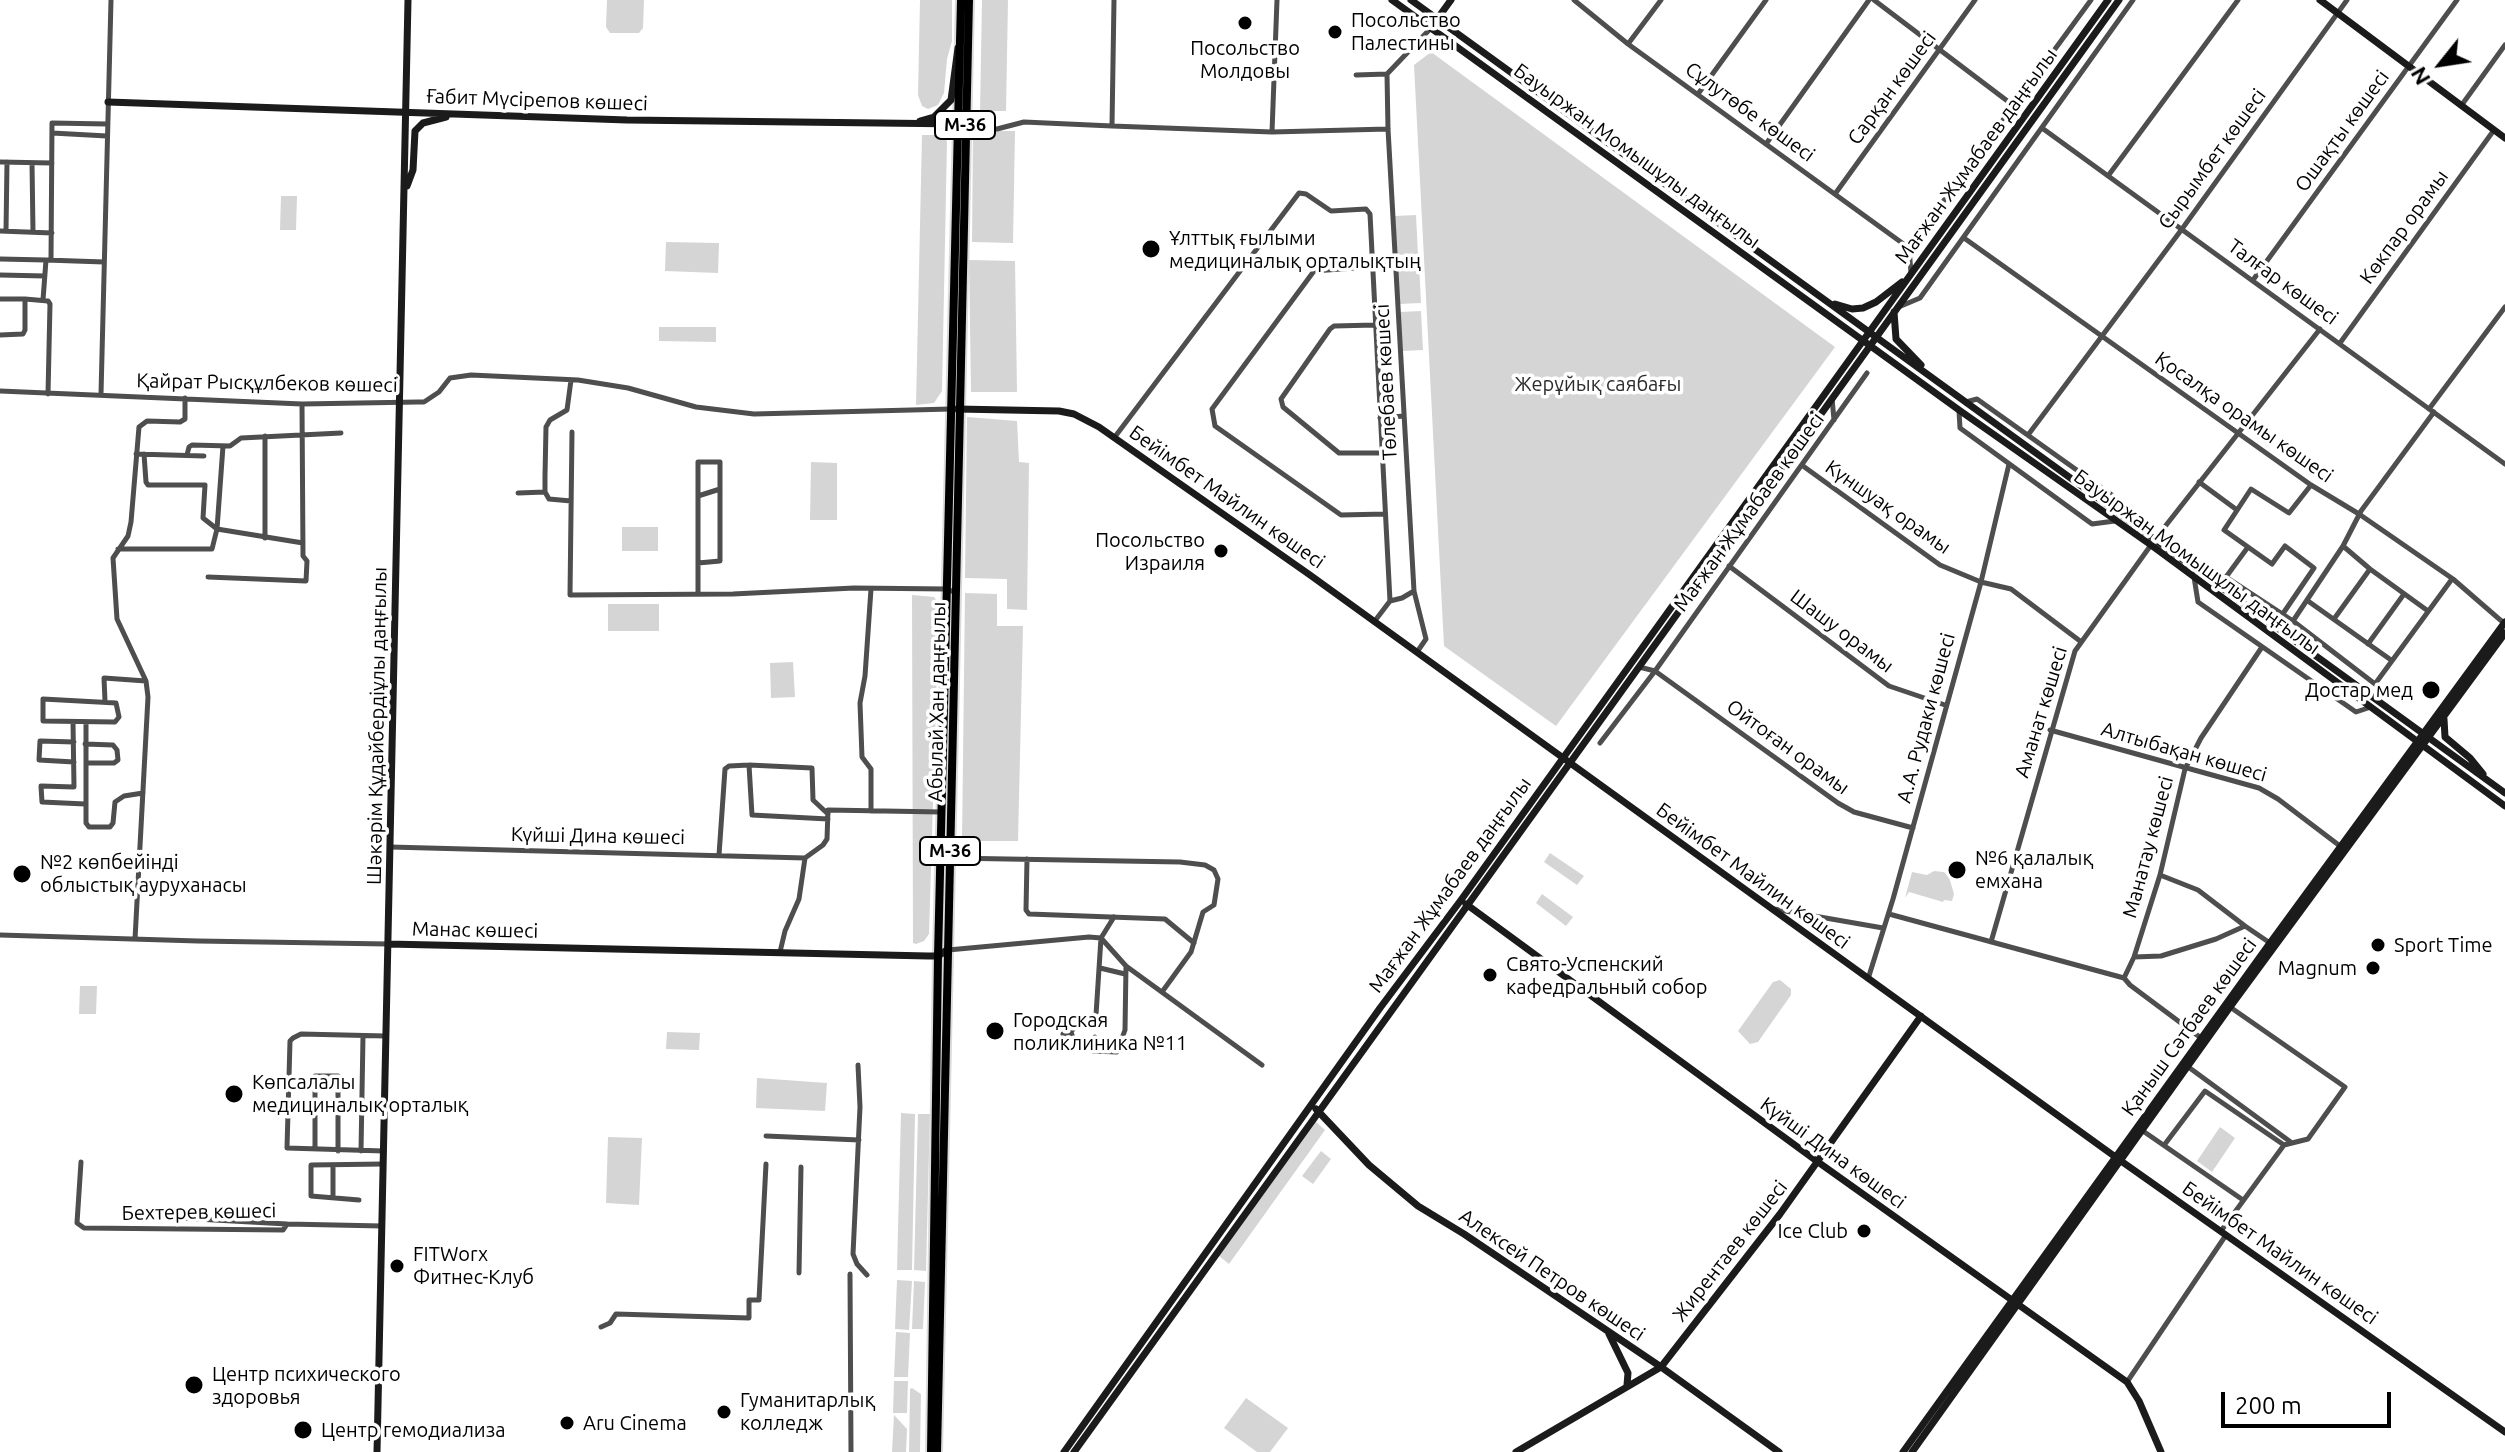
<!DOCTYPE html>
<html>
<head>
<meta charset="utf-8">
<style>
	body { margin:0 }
	#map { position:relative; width:2505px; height:1452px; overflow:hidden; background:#fff; font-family:Ubuntu,sans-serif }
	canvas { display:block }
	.north { position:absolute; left:2401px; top:24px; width:80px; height:80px; -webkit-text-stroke:6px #fff; paint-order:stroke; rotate:240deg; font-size:22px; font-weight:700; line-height:32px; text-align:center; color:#000 }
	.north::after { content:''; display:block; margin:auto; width:28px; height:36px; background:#000; clip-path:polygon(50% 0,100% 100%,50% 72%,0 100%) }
	.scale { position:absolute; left:2221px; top:1392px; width:170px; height:36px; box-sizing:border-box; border:4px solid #000; border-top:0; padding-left:10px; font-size:24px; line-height:28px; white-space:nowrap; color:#000; -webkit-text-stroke:6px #fff; paint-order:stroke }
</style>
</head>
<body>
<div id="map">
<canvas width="2505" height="1452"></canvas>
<div class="north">N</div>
<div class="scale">200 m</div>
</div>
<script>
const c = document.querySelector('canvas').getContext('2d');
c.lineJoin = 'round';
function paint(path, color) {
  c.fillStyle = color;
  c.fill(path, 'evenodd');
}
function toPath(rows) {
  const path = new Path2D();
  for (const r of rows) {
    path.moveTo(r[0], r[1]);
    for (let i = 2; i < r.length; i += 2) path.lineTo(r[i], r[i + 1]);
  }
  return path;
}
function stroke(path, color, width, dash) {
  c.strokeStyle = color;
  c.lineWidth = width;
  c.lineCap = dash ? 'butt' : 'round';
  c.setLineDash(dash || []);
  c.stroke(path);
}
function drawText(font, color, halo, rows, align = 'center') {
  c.font = font + ' Ubuntu,sans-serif';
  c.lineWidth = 7;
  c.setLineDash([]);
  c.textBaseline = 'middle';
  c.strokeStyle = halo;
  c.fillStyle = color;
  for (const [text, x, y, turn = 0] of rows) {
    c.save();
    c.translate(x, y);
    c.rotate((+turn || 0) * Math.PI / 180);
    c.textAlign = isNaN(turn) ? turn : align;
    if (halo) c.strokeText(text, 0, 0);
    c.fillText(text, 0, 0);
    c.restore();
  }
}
const green = toPath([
	[607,0,644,0,643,28,639,33,610,33,606,27],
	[920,0,952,0,952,41,947,59,944,93,938,105,928,109,922,106,918,95],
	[982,0,1008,0,1006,111,980,111],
	[1431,52,1835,347,1556,726,1444,646,1414,65],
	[973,131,1015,131,1013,243,972,242],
	[922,135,945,135,947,142,942,391,934,403,916,405],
	[281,196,297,196,296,230,280,230],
	[1416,215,1418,254,1397,255,1395,216],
	[666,242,719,243,718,273,665,271],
	[969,260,1015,261,1017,392,971,392],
	[1419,263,1421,303,1399,304,1397,264],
	[1421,311,1423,350,1402,351,1400,312],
	[659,327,716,327,716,342,659,341],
	[967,417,1017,421,1019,462,1029,463,1027,610,1007,609,1007,579,965,578],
	[811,462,837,463,837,520,810,520],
	[622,527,658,527,658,551,622,551],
	[965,593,997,594,997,626,1023,626,1018,841,962,841],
	[912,595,934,597,939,603,929,934,924,941,916,944,913,943],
	[608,604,659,604,659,631,608,631],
	[793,662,795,697,771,698,770,663],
	[1550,853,1584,876,1577,885,1544,862],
	[1934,871,1944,872,1949,877,1954,894,1952,901,1944,900,1943,902,1909,892,1905,898,1912,872,1927,875],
	[1542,894,1573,917,1566,926,1536,903],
	[1780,980,1791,989,1791,995,1758,1042,1750,1044,1738,1031,1773,982],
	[80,986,97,986,96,1014,79,1014],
	[667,1032,700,1033,699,1050,666,1049],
	[757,1078,827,1083,825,1111,756,1108],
	[901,1113,915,1114,912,1270,897,1270],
	[918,1114,930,1114,926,1271,914,1270],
	[1316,1122,1325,1130,1229,1264,1219,1256],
	[2220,1127,2235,1138,2212,1172,2197,1161],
	[608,1137,642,1138,639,1205,606,1203],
	[1321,1151,1331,1159,1313,1184,1302,1176],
	[897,1280,912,1281,909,1330,895,1329],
	[914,1281,925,1282,923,1329,912,1329],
	[896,1332,910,1333,908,1377,894,1377],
	[894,1381,908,1381,907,1413,893,1413],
	[912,1388,921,1394,920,1452,909,1452,910,1389],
	[1246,1398,1288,1428,1270,1452,1257,1452,1224,1428],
	[894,1415,907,1429,906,1452,892,1452]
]);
const street = toPath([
	[1574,0,1628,44,1909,248],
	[1874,0,2014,106],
	[1628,44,1661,0],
	[1356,75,1387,74],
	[1698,94,1766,0],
	[2461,106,2505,45],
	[966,125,979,129,997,129,1024,122,1112,126,1114,0],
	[1112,126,1272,132,1388,129],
	[2042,128,2505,464],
	[1272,132,1277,0],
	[52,133,107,136],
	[1766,144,1869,0],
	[0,162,52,163],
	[32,163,33,232],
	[2108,176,2238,0],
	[1835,194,1975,0],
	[0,231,52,233],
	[6,231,7,162],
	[1964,238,2311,485,2359,514,2453,579,2505,624],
	[0,259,46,260],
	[51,260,52,123,107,124],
	[1911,273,1909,248,2091,0],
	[0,275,45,276],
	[2253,280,2457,0],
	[0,299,25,299,25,330,23,334,0,335],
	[25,299,48,301,50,304,48,394],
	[43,300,46,260,104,262],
	[1901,306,1920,298,2133,0],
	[1375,325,1334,326,1330,329,1281,399,1283,407,1339,453,1381,453],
	[2340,343,2494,130],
	[571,380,567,410,550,420,546,427,545,476,545,492,549,499,571,501],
	[0,391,302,404,418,402,424,402,439,392,450,378,471,375,578,380,628,388,696,407,754,414,951,409],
	[101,394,111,0],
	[1832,398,1834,420],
	[1966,402,1977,399,2116,498,2120,513],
	[2429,409,2505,307],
	[1959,411,1960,428,2092,524,2115,521],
	[1380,418,1404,416],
	[572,432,570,595,733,594,854,588,947,589,956,593],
	[2028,435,2182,229,2347,0],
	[1114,438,1299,193,1306,194,1331,211,1366,209,1370,214,1390,601,1374,622],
	[136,454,204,456],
	[144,454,146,482,148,485,205,485,203,518,217,529,303,543],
	[187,455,189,447,192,445,230,446,241,438,341,433],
	[1803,466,1940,565,1981,582,2011,589,2080,641],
	[2199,482,2237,510],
	[518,493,545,492],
	[698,496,720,489],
	[1385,514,1341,515,1215,426,1212,409,1314,271,1395,265],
	[265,538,265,436],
	[2343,546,2370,569,2428,611],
	[118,549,212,549,217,529,223,446],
	[698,563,720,561,720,462,698,462,698,593],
	[1729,566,1889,686,1945,705],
	[2202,572,2226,577,2293,621,2375,684,2452,579],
	[208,577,306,581,307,561,303,556,302,404],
	[2194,577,2198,602,2356,712,2368,708],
	[2226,577,2248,547],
	[1390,601,1402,598,1414,591],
	[2308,601,2391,660],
	[2282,615,2314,568,2285,546,2272,564,2224,530,2251,489,2289,513,2311,485],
	[2334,619,2370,569],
	[2293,621,2343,546,2361,511,2434,412],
	[2368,644,2404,594],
	[1417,652,1426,639,1414,591,1388,129,1387,74,1431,28],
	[1639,667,1655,671,1838,803,1854,812,1913,828],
	[43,699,116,703,119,717,115,722,43,721,43,699],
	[105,701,104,678,146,681],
	[73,722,74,787,41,786,42,802,85,804],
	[86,723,86,823,89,827,110,827,113,823,115,802,124,796,143,793],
	[2050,730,2259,788,2278,799,2340,846],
	[1600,743,1655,671,1867,373],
	[85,744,113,745,117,750,118,760,114,763,86,763],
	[74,762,39,760,40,741,74,742],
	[871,811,871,769,862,757,860,703,865,676,871,589],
	[828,819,752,815,749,765,812,768,813,800,828,814],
	[390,847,805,858],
	[719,855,725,769,729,766,749,765],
	[805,858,823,845,827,839,828,810,941,812],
	[950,858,1180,862,1205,865,1214,870,1218,879,1214,905,1203,912,1191,952,1162,992],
	[1027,859,1026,910,1029,914,1165,919,1194,943],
	[2160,875,2198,890,2245,926],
	[1774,909,1883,928],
	[1889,914,2124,978,2130,985,2201,1038],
	[0,935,198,941,388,944],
	[135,939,148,697,146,681,117,619,113,558,128,536,131,522,139,427,147,421,180,422,185,419,185,398],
	[1991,942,2075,651,2156,538,2320,329],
	[948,950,1089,937,1101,938,1126,966,1262,1065],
	[780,952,785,931,799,899,805,858],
	[2134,957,2161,956,2216,939,2245,926,2270,943],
	[1100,968,1125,974],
	[2124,978,2134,957,2160,875,2185,769,2201,738,2262,647],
	[1868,979,1893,899,1981,582,2009,464],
	[1071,1032,1063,1034,1065,1040,1073,1038,1071,1032,1079,1020,1092,1019,1096,1015,1101,938,1114,917],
	[1095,1037,1093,1051,1117,1052,1125,1030,1126,966],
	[858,1065,860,1107,853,1254,857,1264,867,1275],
	[2187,1066,2292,1143],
	[338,1104,361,1103],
	[2143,1131,2243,1200],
	[766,1136,859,1140],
	[2165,1144,2205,1091,2284,1145],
	[315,1148,315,1076,338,1076,338,1151],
	[361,1151,363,1036],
	[384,1151,287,1148,290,1041,293,1038,301,1034,386,1036],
	[81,1162,77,1223,84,1228,283,1230,287,1224,382,1226],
	[333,1198,333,1165],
	[359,1200,311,1196,311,1165,383,1164],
	[178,1218,287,1224],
	[2221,1231,2284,1145,2308,1139,2345,1087,2230,1007],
	[799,1273,801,1167],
	[850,1274,851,1452],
	[601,1327,610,1323,616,1314,749,1318,749,1300,759,1300,766,1164],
	[2127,1382,2226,1235]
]);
const secondary = toPath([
	[1392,0,1959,410,2151,545,2505,806],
	[1411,0,2505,793],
	[2320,0,2505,138],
	[1435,22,1451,0],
	[108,102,627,120,963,124],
	[920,121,934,117,951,100,958,48],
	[407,186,413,170,415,131,423,123,446,117],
	[1835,304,1852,309,1863,308,1876,302,1902,282],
	[1894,312,1896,339,1921,365],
	[957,409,1059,411,1074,414,1099,427,1310,575,2121,1161,2505,1432],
	[2444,719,2445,737,2470,758,2483,774],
	[1466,904,1818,1162,2127,1382,2139,1401,2161,1452],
	[388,944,928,956,938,956,947,950],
	[1316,1109,1369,1165,1418,1206,1464,1234,1661,1367,1779,1452],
	[1609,1334,1628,1373,1627,1385],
	[377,1452,408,0],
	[1064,1452,1380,1008,1461,900,2108,0],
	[1074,1452,2119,0],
	[1516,1452,1661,1367,1780,1214,1921,1016],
	[1903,1452,2270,943,2505,622],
	[1912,1452,2230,1007,2505,633]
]);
const primary = toPath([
	[931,1452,938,956,961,0],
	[937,1452,969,0]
]);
const markers = [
	[1245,23,8,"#000"],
	[1335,32,8,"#000"],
	[1151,249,10,"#000"],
	[1221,551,8,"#000"],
	[2431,690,10,"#000"],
	[1957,870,10,"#000"],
	[22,874,10,"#000"],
	[2378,945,8,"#000"],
	[2373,968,8,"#000"],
	[1490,975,8,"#000"],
	[995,1031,10,"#000"],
	[234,1094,10,"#000"],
	[1864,1231,8,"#000"],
	[397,1266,8,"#000"],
	[194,1385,10,"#000"],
	[724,1412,8,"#000"],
	[567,1423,8,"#000"],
	[303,1430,10,"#000"]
];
const shields = [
	[965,125,60],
	[950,851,60]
];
const shieldNames = [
	["M-36",965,125],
	["M-36",950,851]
];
const poiNames = [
	["Посольство",1351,20],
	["Палестины",1351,43],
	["Посольство",1245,48,"center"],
	["Молдовы",1245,71,"center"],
	["Ұлттық ғылыми",1169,238],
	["медициналық орталықтың",1169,261],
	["Посольство",1205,540,"right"],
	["Израиля",1205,563,"right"],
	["Достар мед",2413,690,"right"],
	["№6 қалалық",1975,858],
	["емхана",1975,881],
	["№2 көпбейінді",40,862],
	["облыстық ауруханасы",40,885],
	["Sport Time",2394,945],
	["Свято-Успенский",1506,964],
	["кафедральный собор",1506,987],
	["Magnum",2357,968,"right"],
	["Городская",1013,1020],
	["поликлиника №11",1013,1043],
	["Көпсалалы",252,1082],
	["медициналық орталық",252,1105],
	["Ice Club",1848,1231,"right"],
	["FITWorx",413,1254],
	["Фитнес-Клуб",413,1277],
	["Центр психического",212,1374],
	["здоровья",212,1397],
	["Гуманитарлық",740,1400],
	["колледж",740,1423],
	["Aru Cinema",583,1423],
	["Центр гемодиализа",321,1430]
];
const streetNames = [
	["Сарқан көшесі",1892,88,-54],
	["Ғабит Мүсірепов көшесі",537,100,2],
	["Сұлутөбе көшесі",1750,112,36],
	["Ошақты көшесі",2342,131,-54],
	["Бауыржан Момышұлы даңғылы",1637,156,36],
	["Мағжан Жұмабаев даңғылы",1976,156,-54],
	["Сырымбет көшесі",2212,159,-54],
	["Көкпар орамы",2404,227,-54],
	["Талғар көшесі",2283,282,36],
	["Төлебаев көшесі",1386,382,-93],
	["Қайрат Рысқұлбеков көшесі",267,383,1],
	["Қосалқа орамы көшесі",2244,417,35],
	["Бейімбет Майлин көшесі",1227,497,35],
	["Күншуақ орамы",1888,507,35],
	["Мағжан Жұмабаев көшесі",1749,512,-54],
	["Бауыржан Момышұлы даңғылы",2197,562,36],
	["Шашу орамы",1842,631,37],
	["Абылай Хан даңғылы",937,702,-89],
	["Аманат көшесі",2041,712,-73],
	["А.А. Рудаки көшесі",1926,718,-75],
	["Шәкәрім Құдайбердіұлы даңғылы",377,726,-89],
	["Ойтоған орамы",1788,747,36],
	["Алтыбақан көшесі",2184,752,16],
	["Күйші Дина көшесі",598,836,1],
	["Манатау көшесі",2148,847,-75],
	["Бейімбет Майлин көшесі",1753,876,36],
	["Мағжан Жұмабаев даңғылы",1450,885,-54],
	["Манас көшесі",475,930,1],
	["Қаныш Сәтбаев көшесі",2189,1027,-54],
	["Күйші Дина көшесі",1833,1153,36],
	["Бехтерев көшесі",199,1212,-1],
	["Жирентаев көшесі",1730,1251,-52],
	["Бейімбет Майлин көшесі",2280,1253,35],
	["Алексей Петров көшесі",1552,1275,34]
];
const parkNames = [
	["Жерұйық саябағы",1598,384]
];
paint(green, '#d5d5d5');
stroke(primary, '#dbdbdb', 12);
stroke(street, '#4e4e4e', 5);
stroke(secondary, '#1b1b1b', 7);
stroke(primary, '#000', 8);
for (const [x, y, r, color] of markers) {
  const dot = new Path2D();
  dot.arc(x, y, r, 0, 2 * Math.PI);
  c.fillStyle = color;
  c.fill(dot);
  stroke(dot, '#fff', 3);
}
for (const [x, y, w] of shields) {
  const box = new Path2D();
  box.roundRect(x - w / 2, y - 14, w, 28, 6);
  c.fillStyle = '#fff';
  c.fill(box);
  stroke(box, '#000', 2);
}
drawText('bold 18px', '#000', null, shieldNames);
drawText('20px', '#000', '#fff', poiNames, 'left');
drawText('20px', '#000', '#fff', streetNames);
drawText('20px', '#2c2c2c', '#fff', parkNames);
</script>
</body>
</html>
